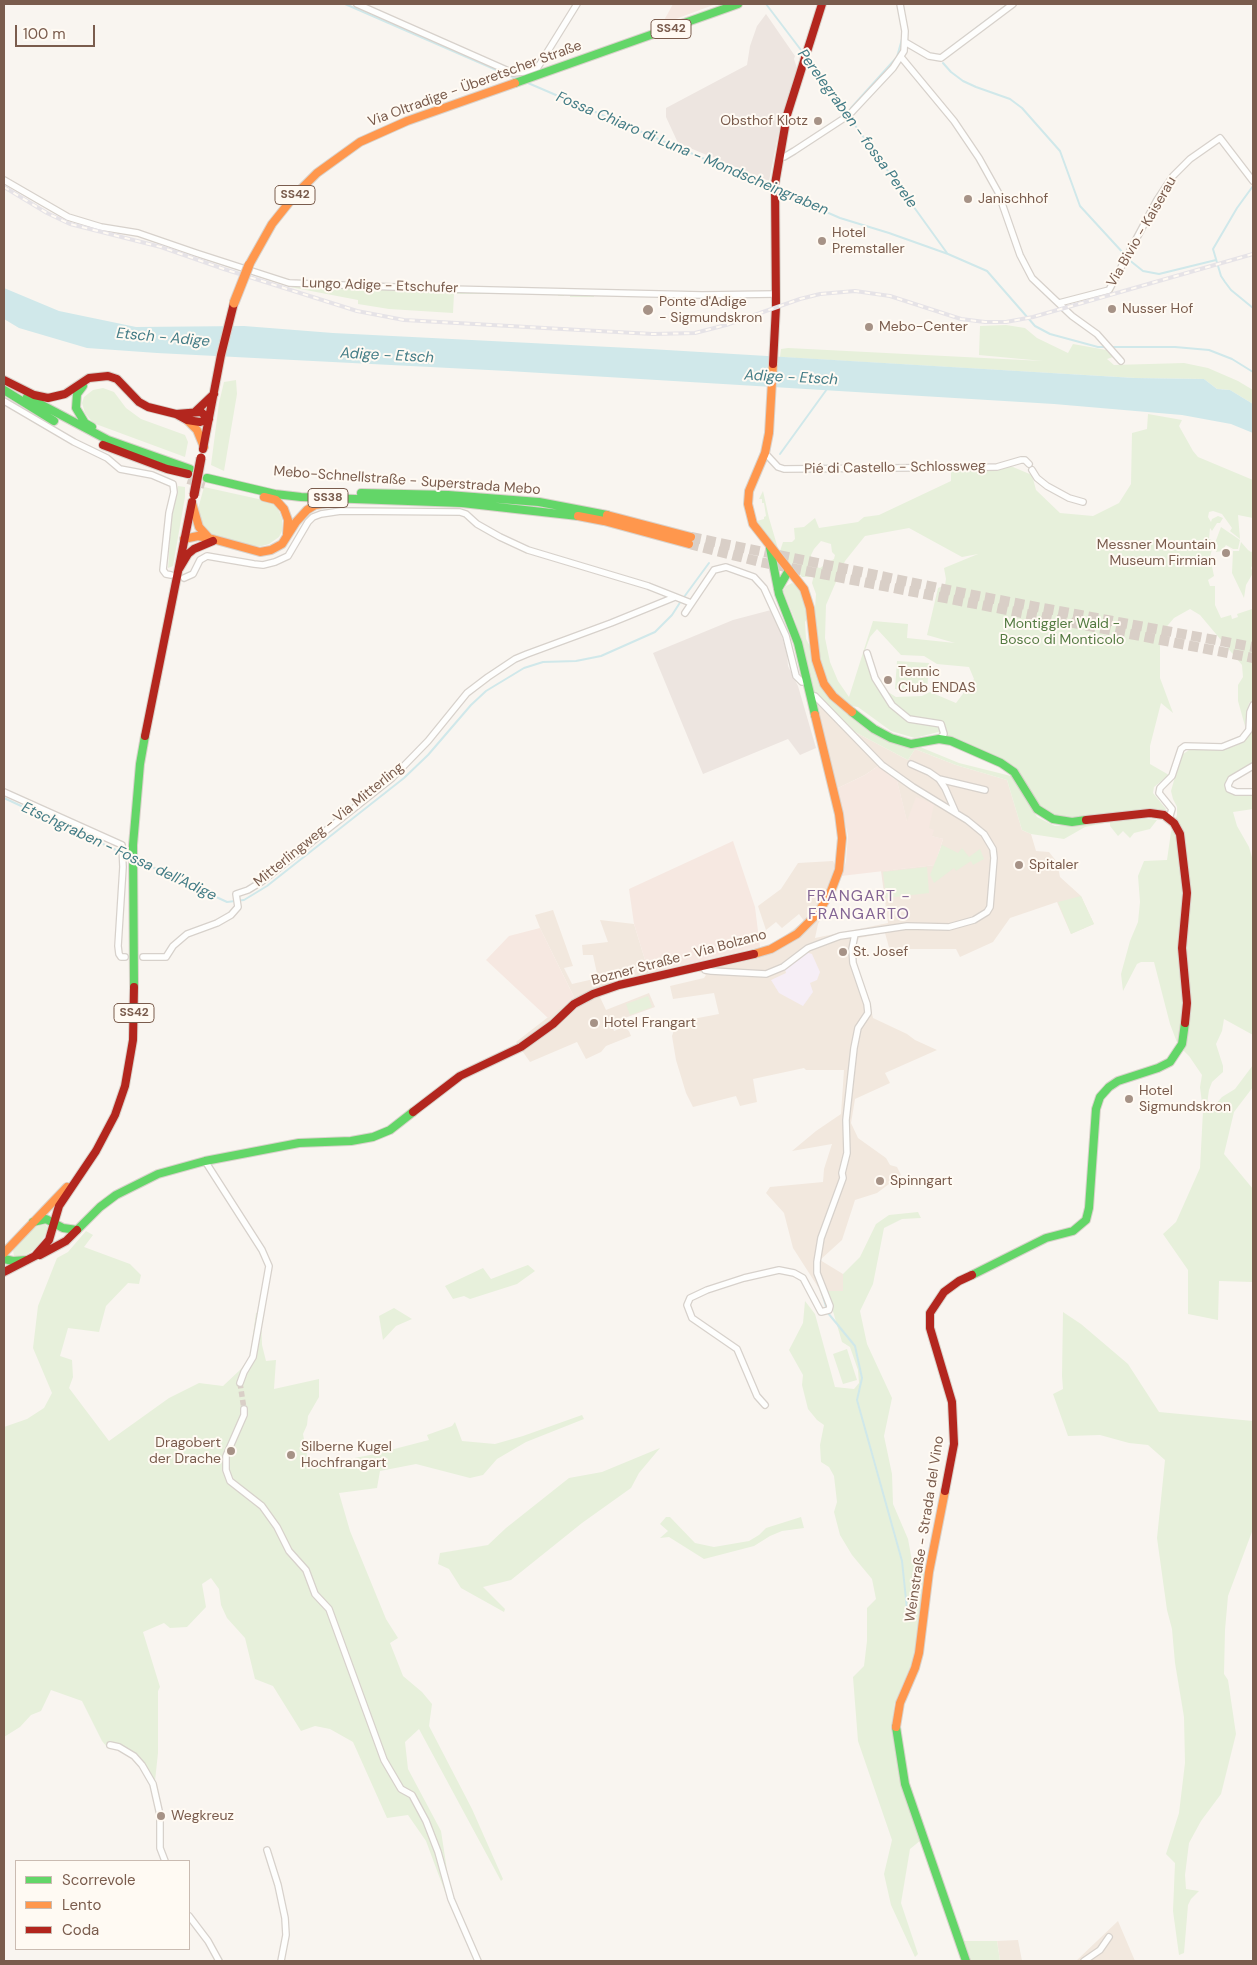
<!DOCTYPE html>
<html>
<head>
<meta charset="utf-8">
<style>
	body { margin:0 }
	#map { position:relative; width:1257px; height:1965px; overflow:hidden; background:#f9f5f0; font-family:"DM Sans",sans-serif }
	canvas { display:block }
	.frame { position:absolute; inset:0; border:5px solid #7a5c4d; pointer-events:none }
	.legend { position:absolute; left:15px; top:1860px; width:175px; height:90px; box-sizing:border-box; background:#fffaf3; border:1px solid #cabbb1; margin:0; padding:6px 9px; list-style:none; font-size:15px; color:#7a5c4d }
	.legend li { display:flex; align-items:center; gap:10px; height:25px }
	.legend b { width:25px; border:1px solid #cabbb1 }
	.scale { position:absolute; left:15px; top:25px; width:80px; height:22px; box-sizing:border-box; border:2px solid #7a5c4d; border-top:0; padding-left:6px; font-size:15px; line-height:18px; white-space:nowrap; color:#7a5c4d; -webkit-text-stroke:4px #fffaf3; paint-order:stroke }
</style>
</head>
<body>
<div id="map">
<canvas width="1257" height="1965"></canvas>
<div class="frame"></div>
<ul class="legend">
<li><b style="height:6px;background:#63d668"></b>Scorrevole</li>
<li><b style="height:6px;background:#ff974d"></b>Lento</li>
<li><b style="height:6px;background:#b3261e"></b>Coda</li>
</ul>
<div class="scale">100 m</div>
</div>
<script>
const c = document.querySelector('canvas').getContext('2d');
c.lineJoin = 'round';
function paint(path, color) {
  c.fillStyle = color;
  c.fill(path, 'evenodd');
}
function toPath(rows) {
  const path = new Path2D();
  for (const r of rows) {
    path.moveTo(r[0], r[1]);
    for (let i = 2; i < r.length; i += 2) path.lineTo(r[i], r[i + 1]);
  }
  return path;
}
function stroke(path, color, width, dash) {
  c.strokeStyle = color;
  c.lineWidth = width;
  c.lineCap = dash ? 'butt' : 'round';
  c.setLineDash(dash || []);
  c.stroke(path);
}
function drawText(font, color, halo, rows, align = 'center') {
  c.font = font + ' "DM Sans",sans-serif';
  c.lineWidth = 4;
  c.setLineDash([]);
  c.textBaseline = 'middle';
  c.strokeStyle = halo;
  c.fillStyle = color;
  for (const [text, x, y, turn = 0] of rows) {
    c.save();
    c.translate(x, y);
    c.rotate((+turn || 0) * Math.PI / 180);
    c.textAlign = isNaN(turn) ? turn : align;
    if (halo) c.strokeText(text, 0, 0);
    c.fillText(text, 0, 0);
    c.restore();
  }
}
const residential = toPath([
	[814,693,853,731,908,760,915,749,956,765,1007,780,1022,830,1031,834,1036,851,1049,852,1057,862,1060,877,1081,896,1094,924,1071,934,1057,902,1010,918,993,942,960,957,956,949,907,949,890,951,885,933,859,938,855,949,857,964,870,1004,873,1018,907,1034,915,1040,937,1050,885,1073,890,1083,855,1099,851,1123,858,1138,886,1158,890,1165,897,1167,901,1175,877,1193,855,1200,842,1240,820,1260,843,1274,843,1291,827,1291,818,1287,793,1248,784,1213,766,1193,770,1187,823,1182,824,1169,832,1144,792,1151,816,1131,841,1114,844,1070,806,1070,804,1068,753,1079,757,1102,740,1106,736,1096,693,1107,686,1093,676,1060,672,1036,675,1027,682,1021,719,1014,714,993,673,999,670,986,704,978,706,975,703,973,696,971,626,986,599,995,606,1010,649,993,655,1007,611,1023,614,1031,624,1027,629,1031,631,1036,606,1046,601,1052,586,1059,577,1042,530,1062,516,1042,574,997,540,928,535,915,553,910,573,966,564,968,572,984,598,978,593,955,583,955,582,945,608,942,600,920,634,924,649,973,774,944,804,921,799,914,782,928,776,922,766,930,758,906,781,889,798,863,833,861,841,876,836,891,818,924,815,938,888,923,881,871,935,865,943,839,931,836,907,822,897,781,878,766,865,775,836,789],
	[1118,1921,1135,1961,1076,1961],
	[1018,1940,1022,1961,1000,1961,997,1941]
]);
const commercial = toPath([
	[673,4,716,4,662,24],
	[878,766,897,781,907,821,916,797,934,804,929,828,934,830,932,836,943,839,935,865,841,876,846,862,848,835,836,789,865,775],
	[733,841,755,907,760,947,649,973,634,924,629,889],
	[540,928,574,997,548,1018,486,960,509,936]
]);
const industrial = toPath([
	[766,14,795,56,794,59,797,68,778,136,769,181,678,143,666,117,666,108,747,65,750,46,757,26],
	[771,610,781,634,787,652,788,666,798,686,816,748,800,755,788,739,703,774,653,653,733,620]
]);
const education = toPath([
	[806,952,812,954,820,972,817,980,810,983,813,992,803,1006,779,993,771,980,786,973,785,969]
]);
const green = toPath([
	[295,285,581,292,581,295,594,296,594,297,570,297,570,295,565,294,564,296,558,296,558,294,454,294,453,313,389,309,358,304,358,300,290,287],
	[1006,325,1025,328,1037,338,1068,353,1073,344,1112,351,1113,357,1107,359,1114,365,1184,363,1208,368,1238,381,1253,390,1253,404,1230,390,1217,389,1204,379,1135,378,780,357,781,349,788,348,1043,361,979,355,980,326],
	[236,380,237,394,224,471,211,465,219,403,224,382],
	[103,388,114,392,126,408,141,419,185,435,188,442,185,457,93,423,85,413,82,403,84,397,93,390],
	[1148,414,1182,420,1179,426,1193,451,1198,457,1253,480,1253,518,1238,515,1240,539,1230,531,1232,528,1222,514,1213,511,1209,512,1208,517,1211,522,1212,519,1218,516,1223,518,1220,523,1217,523,1212,531,1210,528,1209,539,1214,541,1210,557,1214,576,1208,580,1210,586,1215,586,1215,605,1221,618,1231,615,1232,619,1238,617,1237,614,1252,609,1253,613,1253,700,1249,703,1245,726,1238,701,1238,685,1243,677,1242,665,1200,615,1190,609,1174,618,1163,631,1160,644,1160,678,1173,713,1161,703,1150,746,1150,764,1169,775,1154,787,1153,793,1166,809,1164,812,1149,810,1073,818,1055,816,1038,806,1014,766,938,732,915,738,891,731,858,707,851,706,835,693,820,670,814,623,816,594,812,583,816,567,820,568,834,559,835,555,832,552,831,544,821,541,814,549,811,555,812,568,810,577,802,577,780,551,783,542,792,542,795,539,794,528,804,527,815,518,819,528,858,522,864,517,879,515,951,481,951,468,1013,467,1032,475,1036,490,1060,513,1093,516,1119,503,1131,484,1132,433,1147,429],
	[909,528,962,557,978,554,944,568,946,579,945,585,938,588,927,635,955,643,907,638,908,624,873,621,849,697,838,681,830,662,825,638,826,605,845,561,865,536],
	[877,629,901,655,924,656,937,664,969,667,974,679,956,703,930,692,922,696,896,697,880,687,873,677,864,653,870,637],
	[178,486,185,487,185,497,173,566,168,568,172,508],
	[204,487,272,502,278,509,282,519,282,531,279,537,269,544,262,546,251,546,215,536,205,531,198,509],
	[763,491,769,518,779,552,757,521,764,519,764,517,766,516,764,503,762,503,762,499,759,499],
	[1221,527,1240,540,1238,549,1233,549,1226,545,1222,551,1216,552,1218,545,1215,543],
	[1241,542,1248,550,1251,552,1253,551,1253,564,1251,568,1253,573,1246,585,1244,598,1232,573,1233,551,1239,551],
	[792,583,799,588,805,600,808,617,805,622,806,639,811,648,821,686,841,707,878,735,910,747,920,747,959,763,1015,777,1037,817,1055,826,1140,818,1157,820,1150,829,1134,833,1130,838,1123,831,1118,836,1110,826,1110,822,1085,827,1064,839,1031,834,1022,830,1007,780,956,765,915,749,908,760,853,731,814,693,795,620,783,591,786,586],
	[897,661,929,663,927,691,895,689],
	[1253,719,1253,762,1229,777,1226,785,1226,789,1231,794,1253,794,1253,809,1233,812,1237,826,1249,847,1253,861,1253,1035,1224,1019,1222,1031,1216,1044,1223,1066,1223,1072,1212,1082,1209,1090,1207,1104,1214,1106,1222,1097,1235,1089,1253,1065,1253,1087,1234,1112,1224,1154,1253,1189,1253,1282,1219,1281,1218,1320,1188,1314,1188,1270,1163,1234,1176,1222,1200,1168,1203,1111,1200,1087,1202,1075,1189,1056,1178,1045,1170,1024,1154,962,1141,962,1137,964,1123,991,1121,974,1130,941,1138,922,1140,902,1138,876,1144,861,1167,860,1171,832,1177,815,1177,807,1173,799,1171,791,1180,759,1183,754,1189,750,1230,748,1244,742,1251,733],
	[942,845,958,853,962,848,969,857,980,849,984,859,973,865,971,861,956,871,954,868,934,883,930,875],
	[927,867,929,893,886,898,883,872],
	[1081,896,1094,924,1071,934,1058,902],
	[648,996,652,1007,630,1015,626,1004],
	[918,1212,921,1218,902,1219,884,1228,873,1284,860,1311,867,1344,892,1398,884,1436,892,1474,893,1504,908,1539,912,1561,926,1569,916,1653,894,1705,893,1740,903,1787,921,1840,910,1849,901,1903,918,1954,915,1957,891,1905,884,1874,892,1840,858,1741,853,1677,864,1666,867,1641,867,1608,876,1599,872,1579,852,1555,840,1535,834,1512,837,1502,834,1476,829,1467,821,1462,820,1445,824,1425,817,1420,808,1409,802,1385,803,1375,789,1350,803,1323,805,1301,815,1314,835,1387,854,1389,859,1383,858,1370,850,1347,842,1342,827,1291,843,1291,843,1274,860,1257,876,1224,889,1215],
	[44,1223,47,1227,47,1232,38,1247,24,1256,17,1258,14,1256,13,1250,34,1227],
	[86,1231,93,1235,84,1247,130,1264,141,1275,139,1284,128,1283,106,1306,99,1332,68,1328,60,1356,72,1360,73,1377,69,1388,109,1441,169,1398,199,1383,223,1386,241,1369,250,1356,256,1313,261,1313,262,1345,266,1361,276,1360,274,1389,319,1379,319,1397,308,1416,307,1425,303,1434,307,1455,319,1465,375,1454,429,1440,427,1435,452,1426,455,1422,462,1441,495,1444,523,1436,582,1415,584,1419,526,1442,497,1459,483,1475,470,1478,416,1464,380,1471,377,1488,339,1493,350,1531,386,1619,398,1638,390,1643,403,1676,422,1692,432,1704,429,1726,472,1809,503,1879,501,1881,419,1729,405,1742,408,1769,441,1831,451,1896,445,1892,426,1841,408,1815,387,1818,353,1742,330,1729,315,1726,301,1731,273,1686,255,1679,245,1638,227,1618,221,1605,219,1589,211,1578,202,1584,206,1607,187,1627,170,1628,164,1623,143,1632,160,1687,158,1691,158,1753,155,1781,135,1754,114,1744,107,1747,102,1741,82,1701,51,1690,41,1711,31,1715,20,1727,4,1737,4,1427,27,1419,44,1408,52,1393,33,1348,38,1306,57,1258,68,1252],
	[528,1265,535,1271,517,1284,470,1299,464,1296,453,1299,445,1286,483,1268,491,1279],
	[394,1308,412,1319,396,1326,383,1340,379,1316],
	[1063,1312,1081,1324,1128,1364,1159,1412,1253,1421,1253,1529,1228,1596,1225,1630,1224,1674,1228,1680,1236,1734,1221,1794,1201,1821,1189,1843,1185,1875,1186,1889,1199,1891,1191,1899,1188,1905,1184,1953,1179,1955,1173,1911,1175,1863,1166,1854,1179,1813,1185,1763,1184,1717,1175,1663,1172,1629,1167,1610,1157,1538,1165,1460,1148,1445,1129,1443,1100,1435,1068,1436,1053,1394,1063,1389,1062,1376],
	[847,1349,857,1380,843,1384,833,1354],
	[660,1448,639,1473,631,1488,582,1523,511,1580,483,1587,505,1609,504,1612,461,1588,449,1569,438,1564,440,1553,488,1545,506,1528,569,1478,602,1472],
	[666,1517,670,1517,695,1543,714,1547,749,1541,759,1535,766,1528,801,1517,804,1528,782,1531,770,1536,754,1546,704,1559,669,1537,660,1538,668,1531,660,1524],
	[962,1941,997,1941,1000,1961,971,1961]
]);
const water = toPath([
	[4,288,59,311,136,327,244,326,333,333,650,349,1135,378,1204,379,1217,389,1230,390,1253,404,1253,433,1231,424,1182,415,1054,404,508,371,157,353,87,348,19,328,4,319]
]);
const stream = toPath([
	[345,4,517,79],
	[766,4,804,54],
	[946,51,1008,4],
	[808,60,947,253],
	[943,63,951,72,963,81,976,87,1010,99,1022,108,1060,151,1080,206,1125,255],
	[528,83,772,188],
	[851,108,897,57,902,39],
	[1253,186,1237,208,1213,249,1221,276,1225,282,1231,290,1253,308],
	[778,191,840,218,889,233,948,254,987,271,1035,326,1050,334,1098,347,1105,347],
	[1128,259,1143,271,1159,274,1216,260],
	[1112,347,1175,347,1209,350,1232,359,1253,372],
	[780,454,827,389],
	[684,597,709,563],
	[4,798,131,857],
	[135,859,227,902,244,900,267,886,404,778,428,755,471,705,486,691,524,668,543,662,576,661,601,656,655,632,672,615,681,601],
	[821,1290,828,1313,855,1346,862,1378,857,1400,902,1561,907,1609]
]);
const streetTunnel = toPath([
	[240,1383,244,1409]
]);
const highwayTunnel = toPath([
	[188,479,205,484],
	[691,537,978,596,1253,647],
	[689,544,760,562,1253,658]
]);
const street = toPath([
	[357,4,513,73,524,72,538,67,577,4],
	[905,42,929,56,941,58,1013,4],
	[901,57,954,121,979,158,998,192,1020,255,1032,278,1072,316,1097,334,1121,361],
	[780,157,784,157,794,151,849,115,893,68,904,51,905,31,900,4],
	[4,180,68,217,101,227,138,233,196,253,289,283,447,289,702,295,776,294],
	[1059,303,1109,290,1157,200,1173,176,1190,159,1220,138,1253,181],
	[4,401,74,442,107,458,120,469,152,475,173,484,174,492,169,513,163,570,166,574,171,575],
	[765,453,778,467,784,469,997,467,1021,460,1025,460,1029,464],
	[1032,470,1037,478,1047,486,1069,498,1083,502],
	[184,578,193,574,200,560,207,556,254,564,263,565,275,562,288,556,308,522,313,517,321,514,341,511,460,512,466,514,477,524,500,537,528,550,648,586,691,603],
	[685,613,714,570,726,567,754,577,764,588,786,636,796,676,802,682,807,681],
	[867,653,875,678,892,705,909,719,941,724,944,734,939,739],
	[911,764,929,772,939,779,945,788,956,813],
	[1253,766,1231,779,1228,785,1229,789,1236,792,1253,792],
	[939,779,985,790],
	[4,792,122,845,123,867,118,946,119,954,121,957,125,957],
	[1169,819,1172,809,1159,793,1160,788,1172,776,1181,749,1185,746,1222,747,1242,739,1249,730,1250,712,1253,705],
	[143,957,166,957,173,946,187,934,217,923,231,915,238,907,236,894,248,890,261,882,392,778,428,741,467,693,488,677,515,659,527,654,611,623,675,597],
	[704,966,705,970,711,971,766,974,783,967,808,948,840,936,907,926,949,927,974,920,987,912,990,907,994,858,993,849,984,834,967,820,913,787,882,765,815,696,810,696],
	[205,1161,262,1250,269,1266,253,1357,244,1372,240,1383],
	[765,1405,757,1396,737,1349,692,1318,687,1305,690,1298,707,1290,744,1278,779,1270,794,1273,803,1278,821,1312,829,1310,830,1306,817,1273,817,1262,821,1238,843,1178,842,1173,847,1153,846,1120,854,1048,858,1028,868,1013,867,1004,853,963,852,949,855,934],
	[244,1409,244,1415,226,1456,226,1470,230,1481,262,1506,277,1527,289,1551,306,1570,315,1594,329,1609,384,1760,401,1789,412,1795,426,1821,438,1852,451,1899,478,1961],
	[110,1745,119,1747,134,1756,142,1765,153,1784,160,1815,160,1848,165,1861],
	[267,1850,278,1885,285,1918,286,1935,281,1961],
	[189,1916,208,1941,219,1961],
	[1084,1961,1100,1950,1109,1937]
]);
const fast = toPath([
	[515,83,738,4],
	[83,386,77,394,76,408,85,423,92,427],
	[4,390,54,421],
	[27,397,108,440,190,469],
	[207,478,275,494,301,497,462,503,578,516],
	[361,493,448,495,539,502,607,515],
	[770,548,779,594,798,643,815,715],
	[778,589,789,570],
	[852,712,874,729,891,738,911,744,939,739,951,741,1001,763,1014,772,1037,809,1053,819,1072,822,1086,820],
	[134,987,133,845,140,764,145,736],
	[33,1222,46,1219,63,1228,77,1230,100,1207,116,1195,158,1174,205,1161,299,1143,351,1141,373,1137,390,1130,413,1112],
	[4,1259,13,1261,26,1260],
	[972,1275,1046,1238,1073,1231,1086,1220,1089,1208,1096,1109,1100,1097,1109,1087,1118,1081,1158,1068,1170,1062,1182,1044,1185,1023],
	[896,1727,905,1784,966,1961]
]);
const slow = toPath([
	[249,265,272,224,296,194,317,173,360,142,407,121,515,83],
	[773,364,769,433,765,453,749,491,748,504,753,524,804,589,810,608,816,660,824,684,833,696,852,712],
	[187,420,197,430,204,447],
	[264,497,276,500,284,509,288,520,287,534],
	[192,503,199,527,209,538,260,552,271,550,282,544,296,522,307,510,315,505,329,503],
	[607,515,691,537],
	[578,516,604,521,689,544],
	[184,539,198,536,208,538],
	[754,954,771,949,797,934,818,913,831,891,839,870,842,838,839,814,815,715],
	[4,1253,67,1187],
	[896,1727,900,1703,915,1668,919,1653,929,1572,945,1491]
]);
const jam = toPath([
	[773,364,776,307,775,184,787,115,822,4],
	[4,380,34,395,48,398,65,394,89,378,108,376,117,379,139,402,148,407,176,414,187,420,200,422,209,419,201,412,176,414],
	[195,412,214,394],
	[103,445,167,469,188,474],
	[203,449,221,355,234,303],
	[179,569,188,554,194,549,213,541],
	[145,736,192,502],
	[1086,820,1150,813,1164,815,1174,823,1180,834,1187,893,1182,948,1187,1003,1185,1023],
	[413,1112,460,1076,521,1047,553,1024,574,1004,593,994,619,985,754,954],
	[40,1255,66,1241,77,1230],
	[4,1272,35,1256,49,1240,59,1206,96,1151,115,1115,125,1086,133,1040,134,987],
	[945,1491,954,1444,952,1402,930,1328,930,1313,944,1292,959,1281,972,1275]
]);
const rail = toPath([
	[4,187,47,213,70,224,161,247,224,269,357,311,404,320,562,329,653,334,695,333,726,325,800,299,820,294,855,291,890,296,961,319,985,322,1006,322,1033,317,1253,254]
]);
const slowBridge = toPath([
	[234,303,249,265]
]);
const jamBridge = toPath([
	[194,495,201,458]
]);
const markers = [
	[818,121,5,"#a69286"],
	[968,199,5,"#a69286"],
	[822,241,5,"#a69286"],
	[1112,309,5,"#a69286"],
	[648,310,6,"#a69286"],
	[869,327,5,"#a69286"],
	[1226,553,5,"#a69286"],
	[888,680,5,"#a69286"],
	[1019,865,5,"#a69286"],
	[843,952,5,"#a69286"],
	[594,1023,5,"#a69286"],
	[1129,1099,5,"#a69286"],
	[880,1181,5,"#a69286"],
	[231,1451,5,"#a69286"],
	[291,1455,5,"#a69286"],
	[161,1816,5,"#a69286"]
];
const shields = [
	[671,29,40],
	[295,195,40],
	[328,498,40],
	[134,1013,40]
];
const shieldNames = [
	["SS42",671,29],
	["SS42",295,195],
	["SS38",328,498],
	["SS42",134,1013]
];
const streetNames = [
	["Via Oltradige - Überetscher Straße",475,84,-20],
	["Via Bivio - Kaiserau",1142,232,-60],
	["Lungo Adige - Etschufer",380,286,2],
	["Pié di Castello - Schlossweg",895,468,-1],
	["Mebo-Schnellstraße - Superstrada Mebo",407,481,4],
	["Mitterlingweg - Via Mitterling",329,825,-39],
	["Bozner Straße - Via Bolzano",679,958,-15],
	["Weinstraße - Strada del Vino",925,1529,-81]
];
const poiNames = [
	["Obsthof Klotz",808,121,"right"],
	["Janischhof",978,199],
	["Hotel",832,233],
	["Premstaller",832,249],
	["Ponte d'Adige",659,302],
	["- Sigmundskron",659,318],
	["Nusser Hof",1122,309],
	["Mebo-Center",879,327],
	["Messner Mountain",1216,545,"right"],
	["Museum Firmian",1216,561,"right"],
	["Tennic",898,672],
	["Club ENDAS",898,688],
	["Spitaler",1029,865],
	["St. Josef",853,952],
	["Hotel Frangart",604,1023],
	["Hotel",1139,1091],
	["Sigmundskron",1139,1107],
	["Spinngart",890,1181],
	["Dragobert",221,1443,"right"],
	["der Drache",221,1459,"right"],
	["Silberne Kugel",301,1447],
	["Hochfrangart",301,1463],
	["Wegkreuz",171,1816]
];
const parkNames = [
	["Montiggler Wald -",1062,624],
	["Bosco di Monticolo",1062,640]
];
const waterNames = [
	["Perelegraben - fossa Perele",857,129,54],
	["Fossa Chiaro di Luna - Mondscheingraben",692,154,23],
	["Etsch - Adige",163,338,5],
	["Adige - Etsch",387,356,3],
	["Adige - Etsch",791,378,3],
	["Etschgraben - Fossa dell'Adige",119,852,25]
];
const quarterNames = [
	["FRANGART -",859,897],
	["FRANGARTO",859,915]
];
paint(residential, '#f2e8de');
paint(commercial, '#f6e8e1');
paint(industrial, '#ede5e0');
paint(education, '#f6eef6');
paint(green, '#e7f0db');
paint(water, '#d0e8ea');
stroke(stream, '#d0e8ea', 2);
stroke(streetTunnel, '#d9cfc7', 5.5, [5.5, 3]);
stroke(highwayTunnel, '#d9cfc7', 10, [10, 5]);
stroke(street, '#d7d1cb', 8);
stroke(fast, '#d9d2cb', 10);
stroke(slow, '#d9d2cb', 10);
stroke(jam, '#d9d2cb', 10);
stroke(street, '#fefefd', 5.5);
stroke(fast, '#63d668', 8);
stroke(slow, '#ff974d', 8);
stroke(jam, '#b3261e', 8);
stroke(rail, '#e6e3e7', 4);
stroke(rail, '#fffaf3', 2, [5.5]);
stroke(slowBridge, '#dad1cc', 11, []);
stroke(jamBridge, '#dad1cc', 11, []);
stroke(slowBridge, '#ff974d', 9);
stroke(jamBridge, '#b3261e', 9);
for (const [x, y, r, color] of markers) {
  const dot = new Path2D();
  dot.arc(x, y, r, 0, 2 * Math.PI);
  c.fillStyle = color;
  c.fill(dot);
  stroke(dot, '#fffaf3', 2);
}
for (const [x, y, w] of shields) {
  const box = new Path2D();
  box.roundRect(x - w / 2, y - 9.5, w, 19, 4);
  c.fillStyle = '#fffaf3';
  c.fill(box);
  stroke(box, '#7a5c4d', 1);
}
drawText('bold 12px', '#7a5c4d', null, shieldNames);
drawText('14px', '#7a5c4d', '#fffaf3', streetNames);
drawText('14px', '#7a5c4d', '#fffaf3', poiNames, 'left');
drawText('14px', '#537a41', '#fffaf3', parkNames);
drawText('italic 15px', '#437c86', '#fffaf3', waterNames);
c.letterSpacing = '1px';
drawText('16px', '#846695', '#fffaf3', quarterNames);
c.letterSpacing = '0px';
</script>
</body>
</html>
